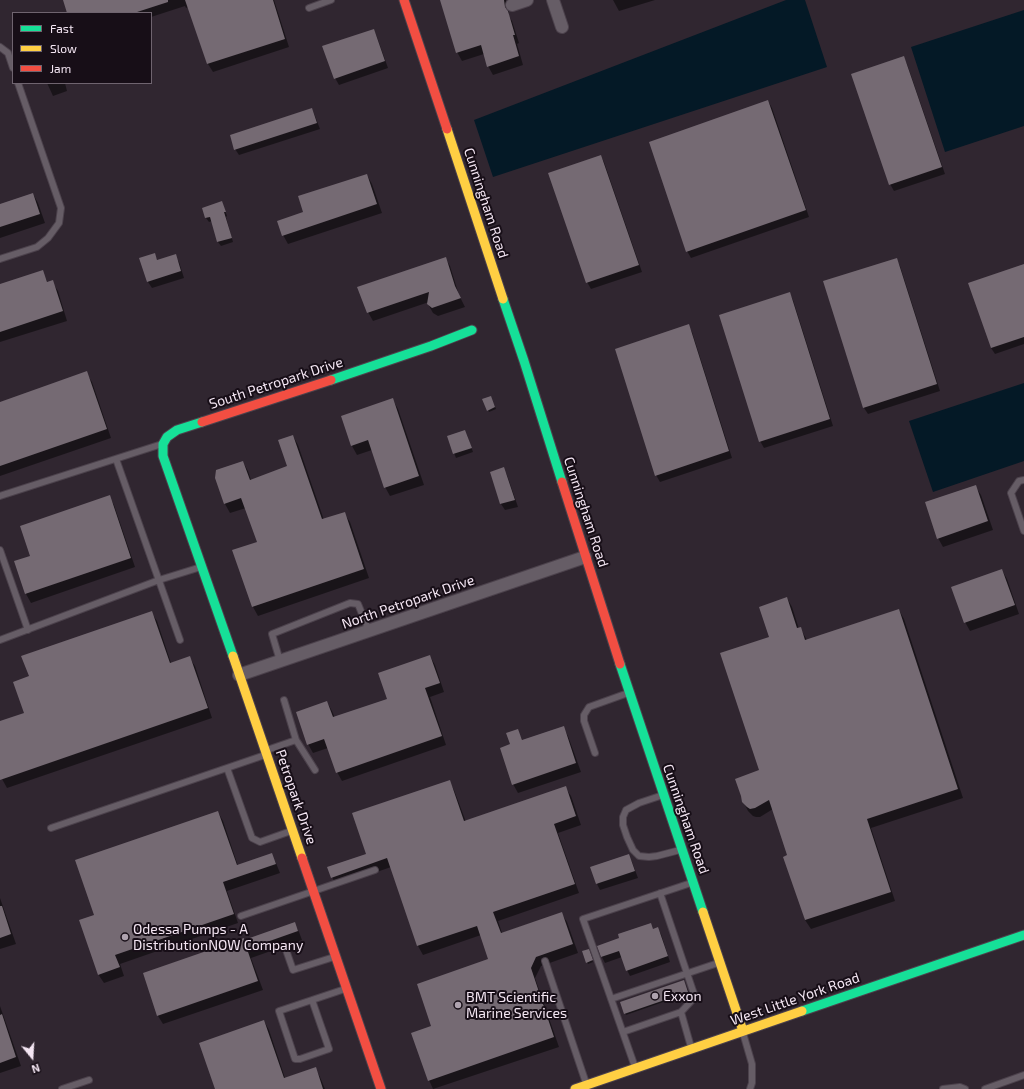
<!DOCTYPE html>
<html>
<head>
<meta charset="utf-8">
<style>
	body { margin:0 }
	#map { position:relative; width:1024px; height:1089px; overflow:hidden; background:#302630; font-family:"Exo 2",sans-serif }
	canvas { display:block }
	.legend { position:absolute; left:12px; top:12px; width:140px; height:72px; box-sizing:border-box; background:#170e17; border:1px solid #6f646f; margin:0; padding:5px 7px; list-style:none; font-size:12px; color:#f4e6f3 }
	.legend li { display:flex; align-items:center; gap:8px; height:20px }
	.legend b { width:20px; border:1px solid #6f646f }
	.north { position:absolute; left:12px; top:1037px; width:40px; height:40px; -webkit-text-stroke:3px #170e17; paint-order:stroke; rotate:162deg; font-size:11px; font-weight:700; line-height:16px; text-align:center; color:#f4e6f3 }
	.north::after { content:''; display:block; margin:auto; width:14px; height:18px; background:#f4e6f3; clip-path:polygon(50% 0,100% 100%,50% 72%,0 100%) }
</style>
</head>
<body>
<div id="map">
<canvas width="1024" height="1089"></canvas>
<ul class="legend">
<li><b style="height:5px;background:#16e098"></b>Fast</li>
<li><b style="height:5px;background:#ffcf43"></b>Slow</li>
<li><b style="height:5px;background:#f24e42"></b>Jam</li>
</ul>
<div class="north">N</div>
</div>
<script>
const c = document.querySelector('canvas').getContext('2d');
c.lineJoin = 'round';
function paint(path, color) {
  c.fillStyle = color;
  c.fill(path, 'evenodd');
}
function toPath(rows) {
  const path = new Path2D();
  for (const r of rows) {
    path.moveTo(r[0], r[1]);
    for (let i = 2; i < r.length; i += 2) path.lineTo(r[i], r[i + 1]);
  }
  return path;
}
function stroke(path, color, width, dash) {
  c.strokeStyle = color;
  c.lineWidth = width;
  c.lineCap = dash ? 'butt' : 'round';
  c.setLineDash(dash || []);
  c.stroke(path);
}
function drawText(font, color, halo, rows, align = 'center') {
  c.font = font + ' "Exo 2",sans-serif';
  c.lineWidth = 4;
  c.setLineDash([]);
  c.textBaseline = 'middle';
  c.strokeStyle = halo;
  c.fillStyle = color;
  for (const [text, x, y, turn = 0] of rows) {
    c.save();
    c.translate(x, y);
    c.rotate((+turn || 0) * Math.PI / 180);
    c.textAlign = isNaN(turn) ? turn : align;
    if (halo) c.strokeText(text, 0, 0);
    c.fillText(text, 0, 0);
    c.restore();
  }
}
const water = toPath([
	[786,0,805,0,827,67,493,177,474,120],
	[1024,10,1024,126,945,152,911,47],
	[1024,383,1024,461,933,492,909,421]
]);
const shadow = toPath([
	[72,0,274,0,289,47,213,72,208,64,189,7,186,8,185,6,151,17,151,13,68,13],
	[441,0,506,0,509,12,509,16,512,21,519,43,517,44,523,65,493,75,488,66,484,54,462,61,457,52],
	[613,0,655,0,619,11],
	[374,30,377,37,388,68,339,85,335,78],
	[904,58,907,64,945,174,894,191,890,184],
	[47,83,65,83,67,91,53,96],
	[768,101,772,108,809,217,691,258,687,251],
	[312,109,315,116,320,129,239,155,235,149],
	[601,156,604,162,642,272,591,289,587,282],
	[367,175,372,184,382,213,288,244,283,235,304,213],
	[33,194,38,203,45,223,0,238,0,205],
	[222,202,227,216,226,217,233,242,221,246,218,242,212,221,209,222,206,218],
	[154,254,158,261,175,256,179,262,184,278,152,288,148,282],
	[445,258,450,266,459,295,465,307,438,316,433,313,428,304,429,302,373,321,368,312],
	[896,259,900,266,940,391,868,414,864,408],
	[1024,265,1024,344,995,354,991,348],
	[42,271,48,283,52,282,58,291,67,321,0,342,0,285],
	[790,294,793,300,833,426,764,448,760,441],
	[688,326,692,332,732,458,660,482,656,475],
	[86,373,92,382,111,438,0,476,0,403],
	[491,398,496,409,489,412,488,410],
	[393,400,398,409,424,485,390,496,385,487,372,450,357,455,352,446],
	[465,431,467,435,473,452,456,458,448,437],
	[293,436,298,445,324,520,344,513,350,522,369,578,258,616,253,607,233,551,258,542,246,508,230,513,225,504,216,478,243,462,248,471,251,480,288,467],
	[503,468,507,475,518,507,505,510,501,504,491,472],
	[975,486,981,495,993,530,943,547,938,538],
	[109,496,114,505,135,567,31,603,26,594,32,556],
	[1002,570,1007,579,1019,614,970,631,965,622],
	[787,598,792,607,799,629,800,628,807,640,899,610,904,619,963,798,871,828,895,901,811,929,805,920,788,856,773,809,760,817,756,817,753,816,748,811,743,801,760,771,770,638],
	[151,612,157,621,171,663,189,657,195,666,212,718,7,788,2,779,0,772,0,722,25,713,30,677],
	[430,656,435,665,444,692,430,697,446,745,342,781,337,772,328,748,313,753,308,744,327,702,332,711,335,718,389,700],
	[563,727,568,736,581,772,518,793,513,784,511,745,517,730,523,741],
	[449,781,454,790,466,822,565,787,571,796,581,825,558,833,579,893,498,921,502,933,561,913,567,922,578,953,541,966,535,978,559,1047,433,1089,429,1080,433,1026,489,960,481,935,423,955,418,946,391,867,337,886,332,877,367,855],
	[218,812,223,821,238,866,271,855,276,863,280,873,227,891,238,923,120,964,124,976,104,983,98,974,95,915],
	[628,855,632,862,638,878,600,890,597,884],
	[0,898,16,944,0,949],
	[294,924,299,932,302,940,251,958,263,990,163,1024,158,1016,144,974],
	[650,924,653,930,657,928,661,934,670,962,630,976,627,970,622,957,605,963,602,957,598,946,621,939],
	[589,952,593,962,588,964,587,962],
	[684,981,689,993,626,1015,625,1013],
	[0,1006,21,1066,0,1073],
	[264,1021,269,1030,285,1078,315,1068,320,1077,325,1089,216,1089]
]);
const building = toPath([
	[63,0,168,0,168,2,134,13,67,13],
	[185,0,273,0,285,39,207,64],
	[440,0,504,0,505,7,508,11,515,35,513,35,519,56,487,67,481,45,456,53],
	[374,29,385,61,334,79,322,46],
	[904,56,942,167,889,185,851,74],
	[768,100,806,210,686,252,649,142],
	[312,108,317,123,234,150,230,135],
	[601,155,639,265,586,283,548,173],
	[367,174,377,204,282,236,277,221,303,212,298,196],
	[33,193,40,214,0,227,0,204],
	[222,201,226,212,224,212,232,238,217,242,210,217,205,218,202,208],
	[155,253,157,260,176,254,181,271,147,282,139,258],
	[446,257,455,286,461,298,432,308,427,304,429,292,367,313,357,287],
	[897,258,937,384,863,408,823,281],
	[1024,264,1024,337,991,348,968,283],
	[43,270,47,282,53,280,63,311,0,332,0,284],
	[790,292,830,419,759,442,719,315],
	[689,324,729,451,655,476,615,349],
	[87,371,107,429,0,466,0,402],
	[491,396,495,407,487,411,482,399],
	[393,398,419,476,384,488,368,440,351,446,341,416],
	[465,430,472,448,453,454,447,436],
	[293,435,322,519,345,512,364,569,252,607,232,550,257,542,241,498,224,504,215,478,216,470,243,461,250,480,287,466,278,440],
	[504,467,515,500,500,504,490,472],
	[976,485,988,521,937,539,925,502],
	[110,495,131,558,25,594,14,561,30,556,20,526],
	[1002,569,1015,605,964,623,951,587],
	[787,597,797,628,801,627,805,640,899,609,958,789,867,819,891,892,805,920,783,857,787,855,769,800,755,808,750,809,747,807,742,802,741,796,735,779,759,770,720,653,769,637,759,607],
	[152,611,170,663,190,656,208,708,0,780,0,721,24,713,13,682,29,676,21,656],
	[430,655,440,683,425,688,442,736,336,773,324,739,307,745,296,712,327,701,333,717,387,699,378,673],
	[564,726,576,763,512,785,500,748,510,744,506,733,518,729,522,740],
	[450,780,464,821,566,786,576,816,554,824,575,884,493,912,501,933,562,912,573,944,536,957,531,968,554,1037,428,1081,411,1033,431,1026,417,984,488,959,477,926,417,946,387,858,331,878,327,867,366,854,352,813],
	[218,811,237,865,272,853,276,864,223,882,234,914,115,955,120,967,98,975,79,920,94,915,75,860],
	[629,854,635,871,596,884,590,867],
	[0,906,2,906,11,934,0,938],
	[295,922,298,931,247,949,258,981,157,1016,143,973,244,938,244,940],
	[651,923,653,929,658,927,668,956,626,971,619,951,601,957,597,946,619,938,618,934],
	[589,949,593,960,586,963,582,951],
	[684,980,688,992,624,1014,620,1002],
	[2,1014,16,1057,0,1063,0,1015],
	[264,1020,284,1078,316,1067,323,1089,215,1089,199,1043]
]);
const lane = toPath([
	[309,8,331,0],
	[0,47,8,53,13,68],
	[0,259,37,247,48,238,59,223,61,208,18,83],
	[116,459,180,640],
	[1024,480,1019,481,1011,493,1024,531],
	[0,496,162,444],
	[0,550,28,630],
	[0,640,159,580,201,567],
	[280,661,272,634,350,603,358,604,369,631],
	[296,740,315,770],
	[267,750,296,740,284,700],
	[595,753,584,721,584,715,589,707,628,693],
	[227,768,252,838,260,842,291,831],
	[663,795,639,803,626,810,623,817,623,825,627,837,633,850,639,856,649,857,657,856,680,850],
	[51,828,265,755],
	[660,893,695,997,681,1012,691,1047],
	[241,916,375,870],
	[286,950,293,970,334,957],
	[545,961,586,1083],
	[611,999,718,963],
	[312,1000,329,1049,300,1059,295,1059,279,1011,345,989],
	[623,1032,681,1012],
	[743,1033,752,1064,752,1083,750,1089],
	[635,1067,583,919,691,883],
	[62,1089,89,1080],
	[943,1089,960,1087,965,1089],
	[985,1089,1024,1075]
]);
const street = toPath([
	[553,0,562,27],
	[512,5,527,0],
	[239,675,585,557]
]);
const fast = toPath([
	[503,299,524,361,562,482],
	[331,380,431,346,472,330],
	[202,422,177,430,167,437,163,444,163,456,233,656],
	[620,664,703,912],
	[802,1011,1024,935]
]);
const slow = toPath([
	[447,129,503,299],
	[233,656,302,858],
	[703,912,743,1031],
	[575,1089,802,1011]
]);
const jam = toPath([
	[404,0,447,129],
	[202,422,331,380],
	[562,482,620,664],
	[302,858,381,1089]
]);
const markers = [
	[125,937,4,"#afa3af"],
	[655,996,4,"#afa3af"],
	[458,1005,4,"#afa3af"]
];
const streetNames = [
	["Cunningham Road",486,203,72],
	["South Petropark Drive",276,383,-18],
	["Cunningham Road",586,512,72],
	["North Petropark Drive",408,602,-19],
	["Petropark Drive",296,797,71],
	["Cunningham Road",686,819,71],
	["West Little York Road",795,999,-19]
];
const poiNames = [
	["Odessa Pumps - A",133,929],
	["DistributionNOW Company",133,945],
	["Exxon",663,996],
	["BMT Scientific",466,997],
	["Marine Services",466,1013]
];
paint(water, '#041926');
paint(shadow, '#0007');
paint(building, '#756a73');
stroke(lane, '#4c424c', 8);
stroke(street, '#4c424c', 14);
stroke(fast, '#4c424c', 11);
stroke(slow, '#4c424c', 11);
stroke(jam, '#4c424c', 11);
stroke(lane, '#665d66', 6);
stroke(street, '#665d66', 12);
stroke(fast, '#16e098', 9);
stroke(slow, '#ffcf43', 9);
stroke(jam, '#f24e42', 9);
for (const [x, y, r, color] of markers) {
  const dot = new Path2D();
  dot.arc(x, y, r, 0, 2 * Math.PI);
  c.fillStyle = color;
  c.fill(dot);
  stroke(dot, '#170e17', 1.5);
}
drawText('14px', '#f4e6f3', '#170e17', streetNames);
drawText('14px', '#f4e6f3', '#170e17', poiNames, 'left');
</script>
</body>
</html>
